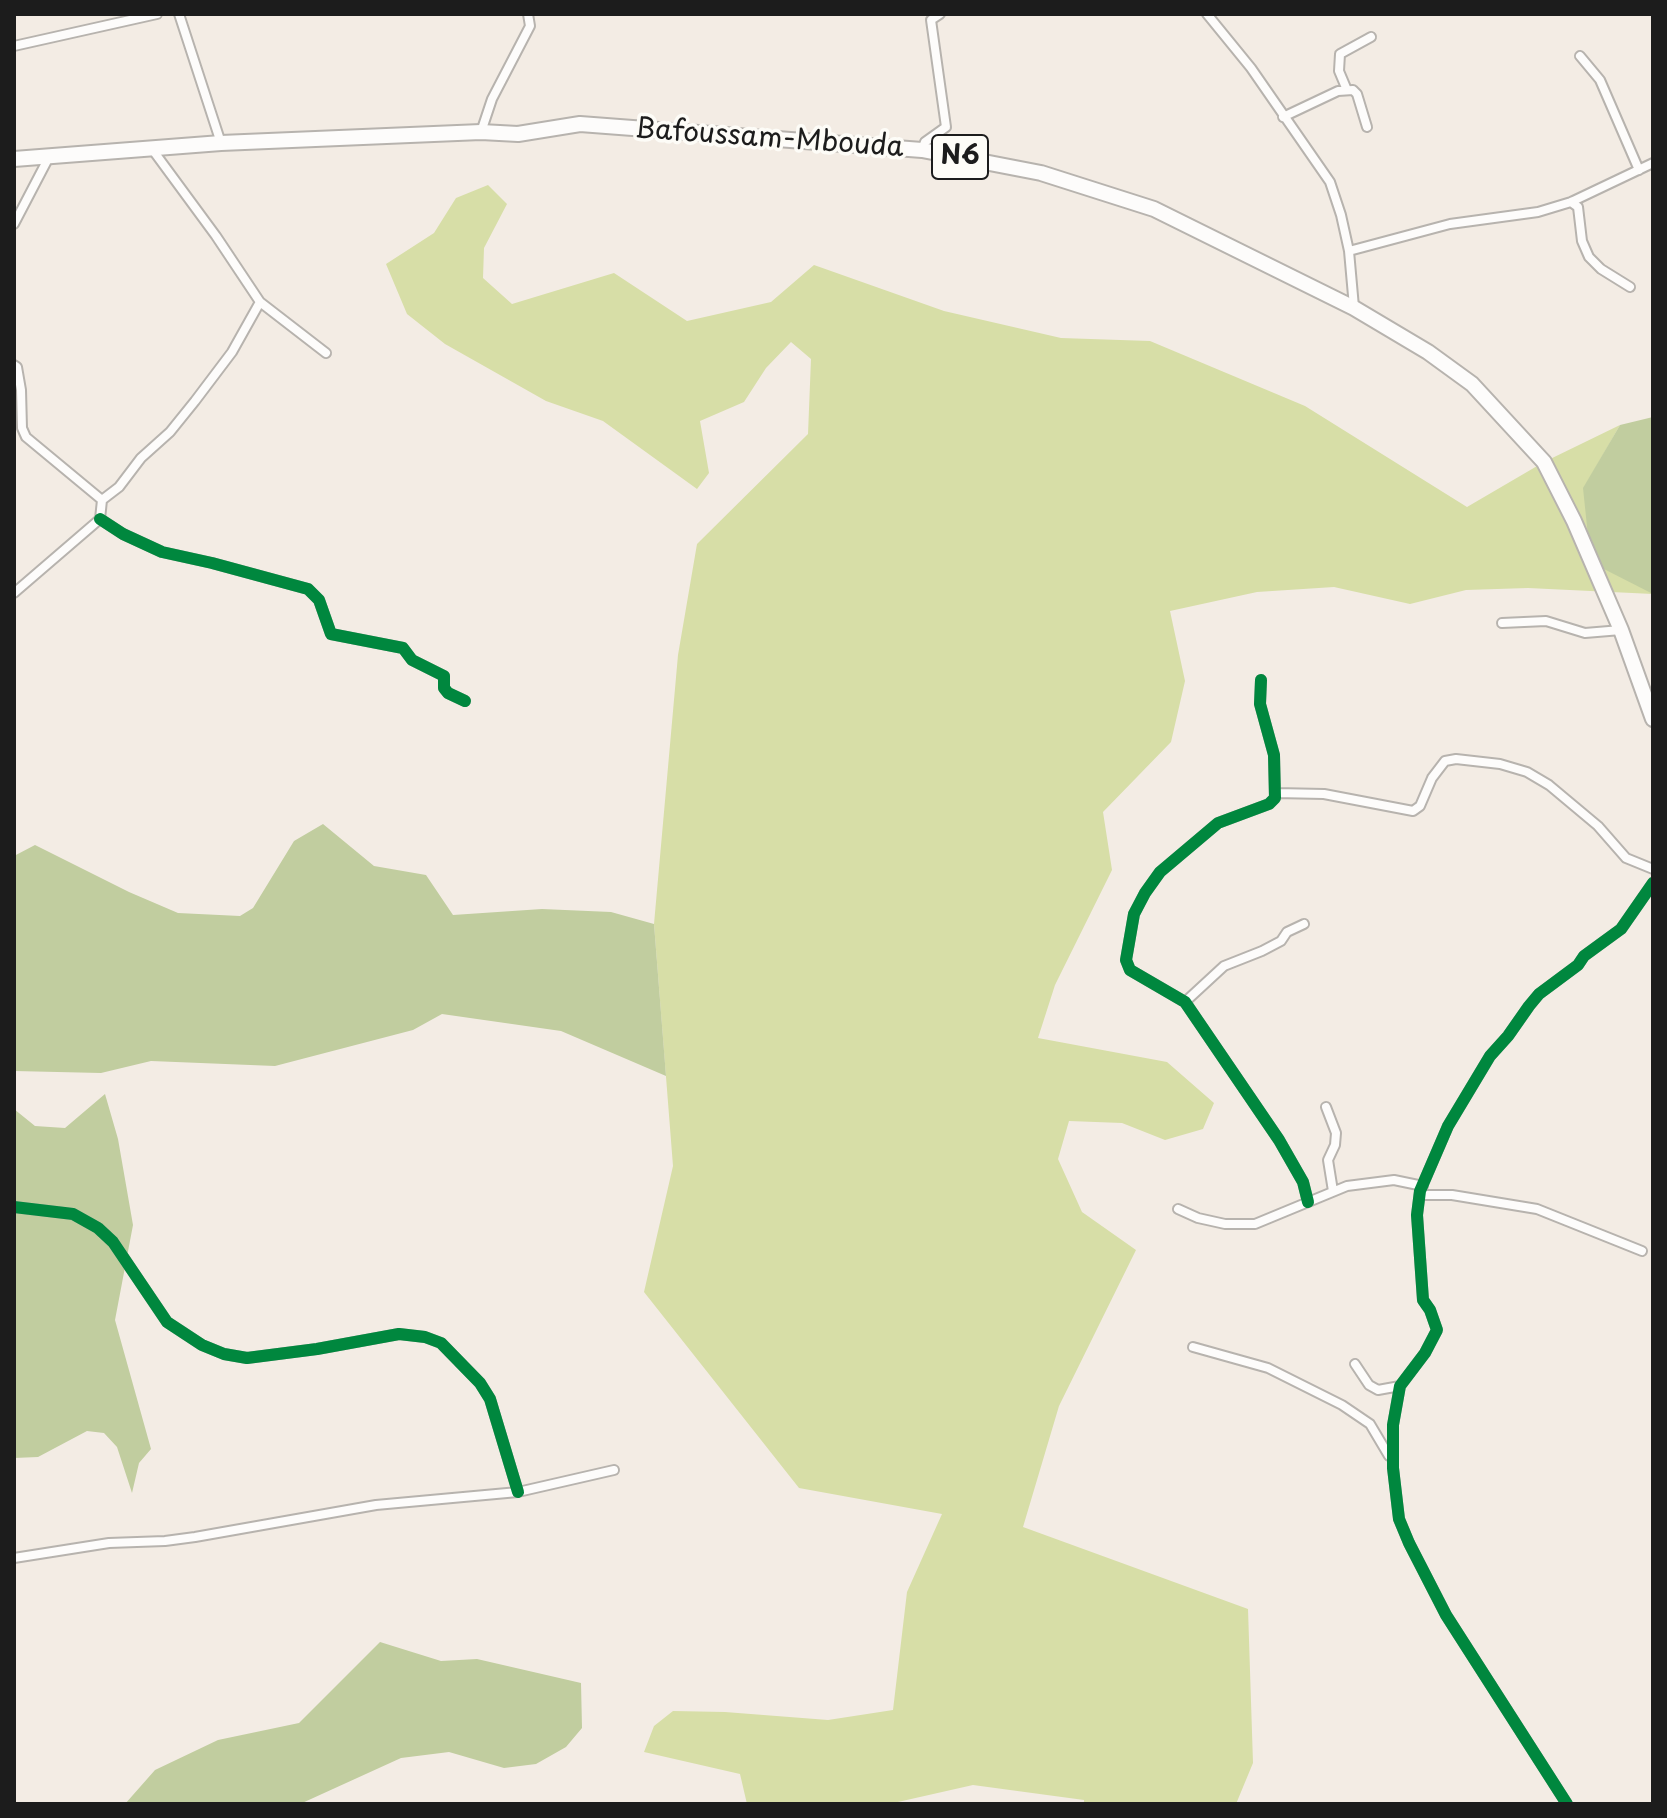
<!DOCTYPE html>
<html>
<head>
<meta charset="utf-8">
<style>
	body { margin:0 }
	#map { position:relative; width:1667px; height:1818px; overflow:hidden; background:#f3ece4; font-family:"Playpen Sans",sans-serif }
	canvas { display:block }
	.frame { position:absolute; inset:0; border:16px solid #1c1c1c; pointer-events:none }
</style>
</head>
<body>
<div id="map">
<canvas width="1667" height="1818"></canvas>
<div class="frame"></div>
</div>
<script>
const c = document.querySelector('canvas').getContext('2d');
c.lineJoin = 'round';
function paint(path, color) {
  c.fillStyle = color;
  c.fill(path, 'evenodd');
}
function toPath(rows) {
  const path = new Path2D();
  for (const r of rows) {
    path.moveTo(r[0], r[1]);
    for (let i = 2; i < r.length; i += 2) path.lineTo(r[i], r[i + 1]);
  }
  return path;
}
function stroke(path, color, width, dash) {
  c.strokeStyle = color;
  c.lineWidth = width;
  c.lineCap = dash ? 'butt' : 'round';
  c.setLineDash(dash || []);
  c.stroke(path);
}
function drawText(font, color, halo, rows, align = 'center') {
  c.font = font + ' "Playpen Sans",sans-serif';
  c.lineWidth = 7;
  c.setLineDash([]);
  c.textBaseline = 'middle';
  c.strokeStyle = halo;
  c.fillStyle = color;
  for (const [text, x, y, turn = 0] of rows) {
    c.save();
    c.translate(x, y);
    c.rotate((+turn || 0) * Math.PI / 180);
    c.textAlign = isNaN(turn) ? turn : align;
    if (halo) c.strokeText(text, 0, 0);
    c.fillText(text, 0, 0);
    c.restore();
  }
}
const green = toPath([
	[488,185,507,204,484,248,483,278,512,304,614,273,687,321,771,302,814,265,944,311,1061,338,1150,341,1305,406,1467,507,1544,462,1620,425,1584,488,1653,594,1528,588,1466,590,1410,604,1334,587,1257,592,1170,611,1185,681,1171,742,1103,812,1112,870,1055,985,1038,1038,1167,1062,1214,1103,1203,1129,1165,1140,1122,1123,1069,1121,1058,1159,1082,1212,1136,1250,1059,1406,1023,1527,1248,1609,1253,1763,1236,1804,1084,1804,1084,1800,973,1785,889,1804,747,1804,740,1774,644,1752,654,1726,673,1711,725,1712,828,1720,893,1710,907,1592,942,1514,799,1488,644,1292,673,1166,654,924,678,655,697,544,808,434,811,359,791,342,766,368,744,402,700,421,709,473,697,489,603,421,546,401,445,344,407,314,386,264,434,233,456,198]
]);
const forest = toPath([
	[1653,417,1653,594,1598,566,1588,536,1583,488,1620,425],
	[323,824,374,866,426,875,453,915,542,909,611,912,654,924,666,1076,561,1031,442,1014,413,1030,275,1066,151,1061,101,1073,14,1071,14,856,35,845,129,892,178,913,240,916,253,908,294,841],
	[105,1094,118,1139,133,1225,115,1320,151,1449,139,1463,132,1493,117,1447,104,1433,87,1431,38,1457,14,1458,14,1109,35,1126,65,1128],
	[380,1642,441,1661,477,1659,581,1683,582,1728,566,1747,536,1764,504,1768,449,1752,401,1758,300,1804,125,1804,155,1770,218,1740,299,1723]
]);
const minor = toPath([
	[179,14,221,143],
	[1207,14,1251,68,1330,182,1341,215,1349,251,1354,307],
	[14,46,157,14],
	[1580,56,1600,80,1639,170],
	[1347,90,1339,71,1340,54,1371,37],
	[1283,117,1338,91,1353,90,1357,94,1367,127],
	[481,132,492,99,530,26,528,14],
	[152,149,216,236,260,302,326,353],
	[922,150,925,142,946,127,931,20,940,14],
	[1571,202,1578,207,1582,241,1589,257,1601,269,1630,287],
	[14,224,49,157],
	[1349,251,1450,224,1538,212,1571,202,1653,163],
	[14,365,17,367,21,390,22,428,26,437,102,500],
	[100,519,123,534,162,552,212,563,308,589,319,600,331,634,403,648,412,660,444,676,444,688,448,693,465,701],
	[14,593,100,519,102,500,119,487,141,458,170,432,195,401,232,352,260,302],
	[1502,623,1546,621,1585,633,1621,630],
	[1261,680,1260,704,1274,755,1275,798,1269,804,1218,823,1160,872,1145,893,1134,914,1126,960,1130,970,1185,1002,1279,1140,1303,1182,1308,1202],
	[1276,793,1324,794,1413,811,1420,806,1432,778,1445,761,1456,759,1500,764,1527,772,1549,785,1598,826,1626,858,1653,869],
	[1185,1002,1224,966,1262,951,1281,941,1287,932,1304,924],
	[1326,1107,1336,1133,1335,1145,1328,1160,1333,1191],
	[1420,1195,1452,1195,1537,1209,1642,1251],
	[14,1207,73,1214,98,1228,113,1242,167,1322,202,1345,224,1354,247,1358,317,1349,399,1334,425,1337,441,1343,480,1383,490,1399,518,1492],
	[1178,1209,1198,1218,1225,1224,1255,1224,1347,1186,1394,1180,1423,1186],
	[1193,1347,1268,1368,1342,1405,1370,1424,1389,1456],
	[1355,1364,1369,1385,1378,1390,1400,1386],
	[14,1558,109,1543,165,1541,195,1537,376,1505,518,1492,614,1470],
	[1567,1804,1446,1615,1409,1543,1399,1519,1393,1468,1393,1425,1400,1386,1425,1353,1437,1330,1430,1310,1423,1300,1417,1215,1420,1191,1448,1126,1490,1056,1508,1036,1529,1006,1539,994,1578,965,1584,956,1621,929,1653,883]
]);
const trunk = toPath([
	[14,159,221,143,481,132,518,134,580,124,922,150,1041,173,1154,209,1354,308,1428,352,1472,384,1544,462,1574,521,1621,630,1653,719]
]);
const cycleway = toPath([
	[100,519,123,534,162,552,212,563,308,589,319,600,331,634,403,648,412,660,444,676,444,688,448,693,465,701],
	[1261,680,1260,704,1274,755,1275,798,1269,804,1218,823,1160,872,1145,893,1134,914,1126,960,1130,970,1185,1002,1279,1140,1303,1182,1308,1202],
	[14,1207,73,1214,98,1228,113,1242,167,1322,202,1345,224,1354,247,1358,317,1349,399,1334,425,1337,441,1343,480,1383,490,1399,518,1492],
	[1567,1804,1446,1615,1409,1543,1399,1519,1393,1468,1393,1425,1400,1386,1425,1353,1437,1330,1430,1310,1423,1300,1417,1215,1420,1191,1448,1126,1490,1056,1508,1036,1529,1006,1539,994,1578,965,1584,956,1621,929,1653,883]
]);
const shields = [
	[960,157,56]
];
const shieldNames = [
	["N6",960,157]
];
const streetNames = [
	["Bafoussam-Mbouda",769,139,4]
];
paint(green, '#d7dea7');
paint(forest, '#c1cd9f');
stroke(minor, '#b7b3ae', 12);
stroke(trunk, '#b7b3ae', 18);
stroke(minor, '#fdfcfb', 8);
stroke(trunk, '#fdfcfb', 14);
stroke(cycleway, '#00873e', 12);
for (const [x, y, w] of shields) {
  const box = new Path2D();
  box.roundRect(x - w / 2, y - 22, w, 44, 6);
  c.fillStyle = '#fdfcf7';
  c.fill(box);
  stroke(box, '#1c1c1c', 2);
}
drawText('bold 26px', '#1c1c1c', null, shieldNames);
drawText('28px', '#1c1c1c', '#fdfcf7', streetNames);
</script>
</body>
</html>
